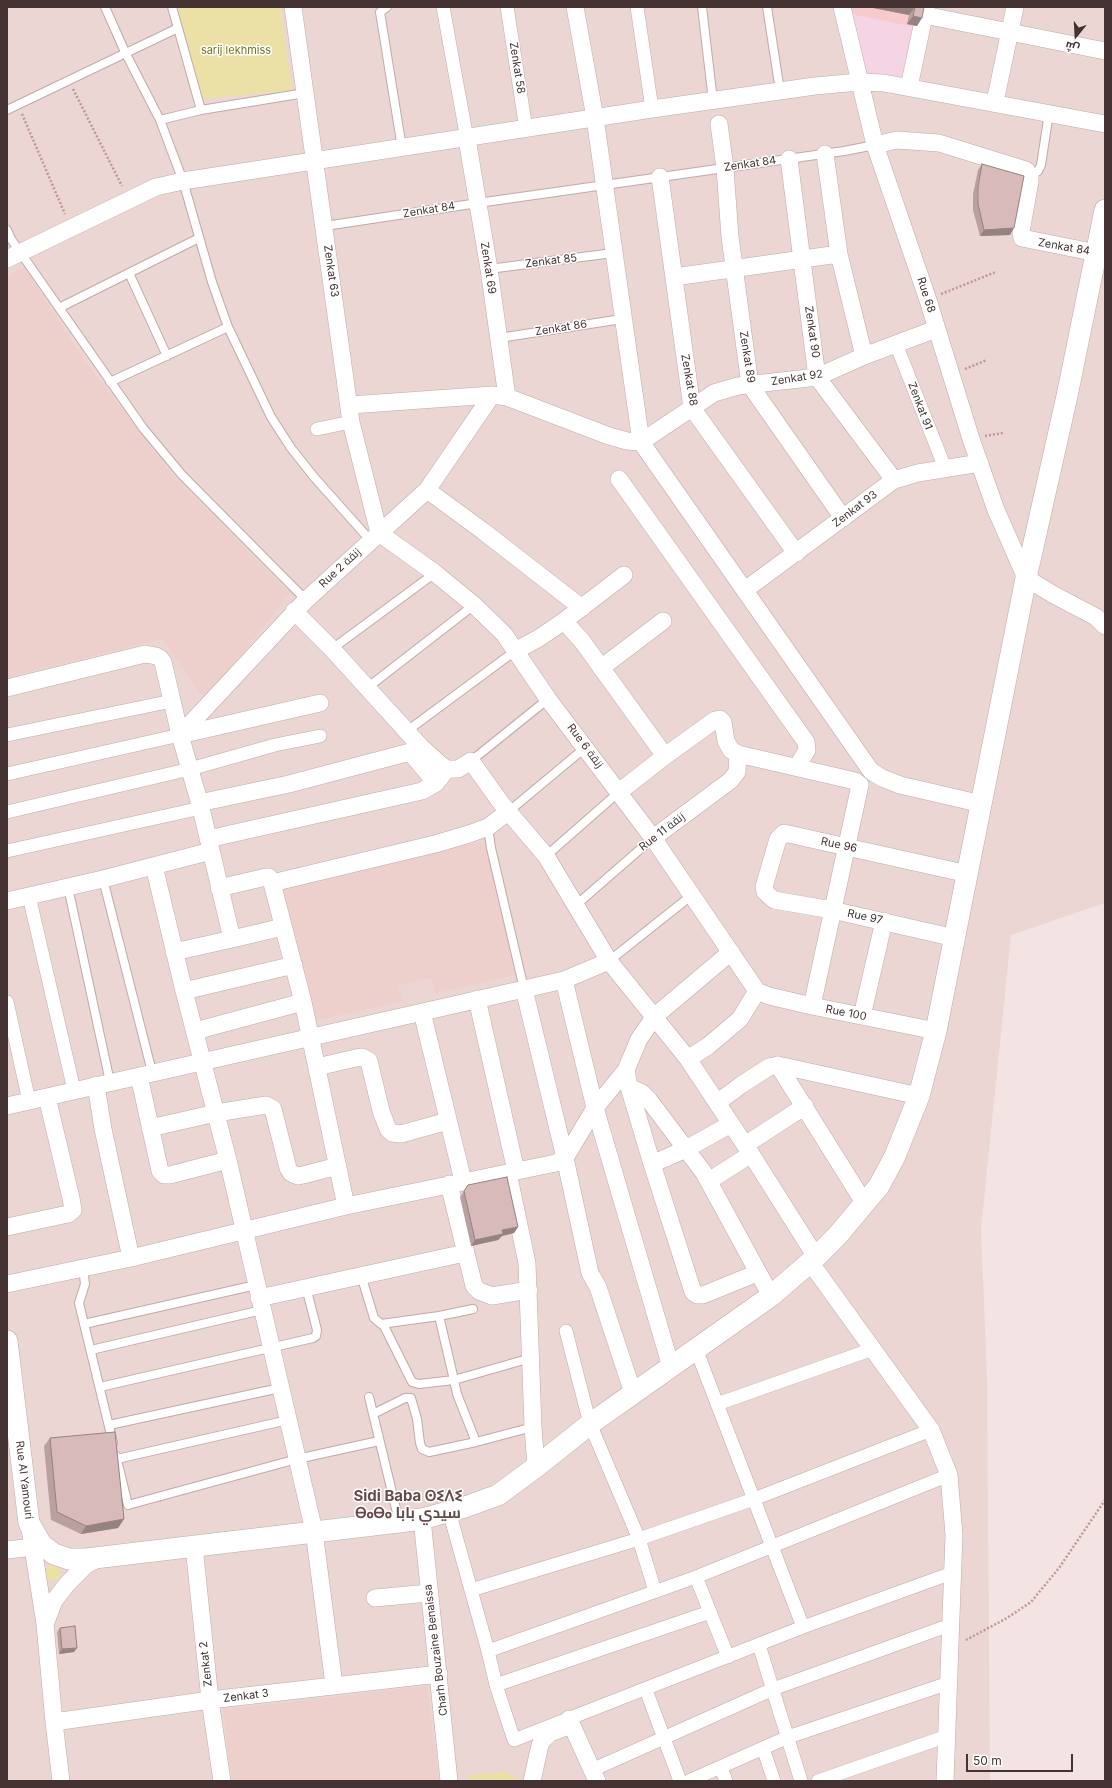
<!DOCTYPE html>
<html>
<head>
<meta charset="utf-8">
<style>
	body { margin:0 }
	#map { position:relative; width:1112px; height:1788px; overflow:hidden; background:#f3e4e3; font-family:Inter,Cairo,sans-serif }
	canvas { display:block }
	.frame { position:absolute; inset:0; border:8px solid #453333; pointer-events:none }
	.north { position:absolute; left:1056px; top:16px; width:40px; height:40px; -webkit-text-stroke:3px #fff; paint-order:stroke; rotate:198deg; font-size:11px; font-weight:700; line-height:16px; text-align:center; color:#453333 }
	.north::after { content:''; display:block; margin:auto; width:14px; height:18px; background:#453333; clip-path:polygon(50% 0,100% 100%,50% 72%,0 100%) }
	.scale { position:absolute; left:966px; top:1754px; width:107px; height:18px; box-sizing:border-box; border:2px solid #453333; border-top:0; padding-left:5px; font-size:12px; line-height:14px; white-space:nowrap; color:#453333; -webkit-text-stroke:3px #fff; paint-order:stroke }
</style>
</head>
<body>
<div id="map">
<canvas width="1112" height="1788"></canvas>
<div class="frame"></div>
<div class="north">ش</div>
<div class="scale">50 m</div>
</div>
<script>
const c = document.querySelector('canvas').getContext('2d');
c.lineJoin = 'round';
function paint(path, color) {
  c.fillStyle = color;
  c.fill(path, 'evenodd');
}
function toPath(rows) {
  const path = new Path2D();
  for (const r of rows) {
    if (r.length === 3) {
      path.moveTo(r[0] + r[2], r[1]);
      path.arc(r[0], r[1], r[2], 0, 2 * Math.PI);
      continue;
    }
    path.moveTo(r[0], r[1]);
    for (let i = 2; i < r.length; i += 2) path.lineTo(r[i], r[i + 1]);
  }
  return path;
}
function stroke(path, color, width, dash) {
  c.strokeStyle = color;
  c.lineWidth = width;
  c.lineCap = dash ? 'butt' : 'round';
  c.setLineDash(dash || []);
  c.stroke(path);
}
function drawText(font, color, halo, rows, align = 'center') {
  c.font = font + ' Inter,Cairo,"Noto Sans Tifinagh",sans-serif';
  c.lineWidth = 3;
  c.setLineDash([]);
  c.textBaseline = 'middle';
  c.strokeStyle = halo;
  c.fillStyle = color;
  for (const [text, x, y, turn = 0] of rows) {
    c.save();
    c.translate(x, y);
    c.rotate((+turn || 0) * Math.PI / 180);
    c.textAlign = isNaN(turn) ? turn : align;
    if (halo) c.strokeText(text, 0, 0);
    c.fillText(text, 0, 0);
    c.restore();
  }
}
const residential = toPath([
	[7,7,1105,7,1105,903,1011,935,981,1229,987,1376,990,1781,7,1781]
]);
const commercial = toPath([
	[834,7,931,7,927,29,834,11]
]);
const education = toPath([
	[24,267,83,358,173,476,290,593,216,687,203,697,162,639,7,677,7,275],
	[485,841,515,975,436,993,431,978,398,986,402,1001,311,1022,277,888],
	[427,1686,439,1781,232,1781,223,1710]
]);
const medical = toPath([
	[851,14,914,27,905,79,860,74]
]);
const green = toPath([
	[171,7,280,7,293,90,196,100],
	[53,1573,8],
	[505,1772,522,1781,468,1781,469,1777,473,1774]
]);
const path = toPath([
	[73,89,122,186],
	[22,114,65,214],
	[941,294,996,272],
	[965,369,987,360],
	[985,436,1003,433],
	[966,1640,1007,1618,1031,1602,1059,1568,1105,1500]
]);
const service = toPath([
	[105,7,125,52,160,120,183,181,212,282,228,327,271,417,291,448,314,477,370,540],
	[387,7,380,12,402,148],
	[702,7,713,101],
	[767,7,780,91],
	[178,28,201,110],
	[7,110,178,28,172,7],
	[160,120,201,110,305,93],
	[1030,176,1038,171,1041,165,1049,113],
	[325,226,478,203,844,151,875,145],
	[7,230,11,239,143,428,182,475,306,600],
	[489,269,613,253],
	[129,273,167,356],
	[59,308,199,238],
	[499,338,622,319],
	[110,382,228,327],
	[332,649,435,573],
	[367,688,474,605],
	[407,731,515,651],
	[471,761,548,699],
	[508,812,586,747],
	[488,827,491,848,524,989],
	[546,856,619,792],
	[103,879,152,1072],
	[68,887,110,1082],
	[575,906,653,838],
	[609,961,692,895],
	[83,1268,85,1284,79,1303,113,1443],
	[361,1275,374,1318,381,1324,439,1316,454,1380,531,1358],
	[439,1316,473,1309],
	[84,1324,256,1285],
	[383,1324,412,1382,419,1384,454,1380,457,1394,476,1442],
	[91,1350,262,1310],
	[100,1387,313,1338,316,1336,317,1330,306,1287],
	[369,1397,399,1521],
	[373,1414,405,1398,411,1398,417,1419,420,1443,422,1449,429,1452,476,1442,533,1427],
	[109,1425,280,1388],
	[116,1456,128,1505,297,1459,379,1441],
	[117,1459,288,1420]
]);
const pedestrian = toPath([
	[443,7,467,139],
	[507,7,526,129],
	[637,7,652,109],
	[896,344,945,468],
	[317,429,351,422],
	[7,735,172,701],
	[7,774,180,735],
	[7,812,190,769,275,745,320,736],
	[7,851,201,808],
	[29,896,74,1090],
	[7,1002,29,1101],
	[566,1331,590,1424,639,1539,655,1591],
	[696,1349,803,1627],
	[717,1404,873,1349],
	[449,1511,488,1651,496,1685,514,1740,803,1627,952,1573],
	[696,1577,728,1657],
	[471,1590,639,1539,754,1499,931,1430],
	[759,1645,801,1781],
	[488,1651,696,1577,949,1475],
	[496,1685,710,1612],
	[646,1690,680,1781],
	[763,1748,774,1781],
	[721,1768,726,1781],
	[592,1770,773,1689,950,1625],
	[689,1781,788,1737,949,1683],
	[818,1781,947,1736]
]);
const minor = toPath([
	[293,7,351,422,379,533],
	[575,7,595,118,641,442,871,771,882,778,900,785,982,804],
	[842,7,875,145,928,300,971,439,996,510,1026,578,1054,595,1096,617,1105,626],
	[924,15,1105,51],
	[909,87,926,7],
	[995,102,1015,7],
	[719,124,725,168,730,237,750,385,843,518],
	[467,139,489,269,507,397],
	[875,145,897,140,939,143,1026,170,1030,176,1030,181,1021,232,1022,238,1097,253],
	[825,154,839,254,864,356],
	[789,159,817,377,894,480],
	[660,177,692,408,796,553],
	[7,259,156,187,183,181,652,109,815,86,859,82,884,83,1105,124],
	[674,277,839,254],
	[350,405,492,395,507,397,609,436,627,441,641,442,714,393,738,386,817,377,864,356,936,329],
	[619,479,806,742,807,750,797,767],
	[427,490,483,531,582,608],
	[379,533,435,573,474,605,504,634,548,699,653,838,757,991],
	[745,590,894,480,918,473,980,463],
	[294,611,332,649,421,747,441,765,447,769,458,769,471,761,501,803,546,856,609,961,688,1059,751,1154,816,1257],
	[564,621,582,641,665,756],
	[515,651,539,638,564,621,624,575],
	[601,668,663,621],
	[7,688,145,654,156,656,160,658,163,662,180,735,201,808,232,939,174,952],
	[180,735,306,600,427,490,492,395],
	[180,735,320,703],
	[410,752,436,783],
	[619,792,665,756,715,720,720,719,723,722,726,741,731,750,738,754,855,781,860,785,812,1006],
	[199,803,289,784,410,752,421,747],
	[653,838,731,780,737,772,738,754],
	[208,839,422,791,436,783,447,769],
	[154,866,184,991,228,1160,314,1531,334,1685],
	[272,883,435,844,469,834,488,827,508,812],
	[219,888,266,877,269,877,272,883,303,1002,346,1206],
	[7,901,103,879,211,851],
	[955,938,832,910,774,900,765,892,764,887,778,839,784,833,968,874],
	[232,939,283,927],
	[564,980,595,1108,671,1367],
	[524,989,565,1158,590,1273,598,1287,633,1393],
	[184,991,294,965],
	[757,991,769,996,812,1006,936,1031],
	[477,999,516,1171],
	[422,1012,463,1181],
	[862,1016,884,921],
	[195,1031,303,1002],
	[688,1059,708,1046,740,1019,757,991],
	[778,1065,865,1204],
	[317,1067,356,1058,362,1057,369,1061,381,1111,388,1129,392,1133,401,1134,448,1121],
	[626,1070,629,1087,652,1164,693,1292,697,1295,703,1295,757,1273],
	[139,1076,160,1171,164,1175,170,1175,228,1160],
	[96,1085,103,1129,131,1258],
	[629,1087,642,1093,649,1100,704,1173,771,1296],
	[717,1103,741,1085,769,1067,778,1065,919,1096],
	[7,1106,564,980,609,961],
	[150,1128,216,1113,266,1105,273,1109,288,1168,291,1173,298,1176,303,1175,338,1166],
	[745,1145,805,1106],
	[652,1164,686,1149,731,1124],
	[508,1173,527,1263,533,1427,536,1467],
	[709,1181,751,1154],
	[449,1184,474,1286,479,1291,492,1296,529,1290],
	[7,1227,68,1214,73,1210,71,1198,47,1097],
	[810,1262,931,1430,949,1475,954,1535,945,1781],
	[7,1284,131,1258,346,1206,556,1163,565,1158,595,1108,626,1070,639,1039,655,1016,731,952],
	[259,1298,465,1253],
	[422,1519,449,1781],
	[30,1529,45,1624,54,1722,61,1781],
	[194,1546,210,1700,222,1781],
	[7,1550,33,1547],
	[375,1598,429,1593],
	[46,1622,54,1601,67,1584,86,1565,99,1558],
	[569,1719,597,1781],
	[54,1722,210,1700,439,1674],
	[532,1781,540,1745,543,1740,550,1733,571,1725]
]);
const tertiary = toPath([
	[7,1341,29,1523,41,1544,54,1554,69,1559,86,1559,399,1522,422,1519,465,1507,498,1495,536,1467,590,1424,771,1296,816,1257,838,1235,879,1186,895,1156,919,1096,936,1031,1026,578,1067,396,1105,210]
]);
const wall = toPath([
	[868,7,924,7,917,26,907,24,909,15],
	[982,164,1010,235,980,236,973,210,973,194,978,170],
	[468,1185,518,1227,514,1233,502,1236,498,1240,471,1246,460,1197],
	[50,1438,124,1519,118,1528,81,1534,51,1520,44,1446],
	[60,1628,74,1652,59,1654,57,1632]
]);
const shadedWall = toPath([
	[868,7,915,7,909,15],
	[913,16,922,18,917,26,907,24],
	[1014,228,1010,235,980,236,984,230],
	[518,1227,514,1233,502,1236,498,1240,471,1246,475,1240,502,1230],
	[124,1519,118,1528,81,1534,86,1526],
	[77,1648,74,1652,59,1654,62,1649]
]);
const building = toPath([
	[913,7,924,7,922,18,913,16,915,7,913,7],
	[982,164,1024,176,1014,228,984,230,978,204,978,187,982,164],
	[507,1177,518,1227,502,1230,503,1234,475,1240,464,1191,468,1185,507,1177],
	[115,1432,124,1519,86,1526,57,1512,50,1438,115,1432],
	[75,1626,77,1648,62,1649,60,1628,75,1626]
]);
const parkNames = [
	["sarij lekhmiss",236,51]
];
const streetNames = [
	["Zenkat 58",517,68,81],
	["Zenkat 84",750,164,-8],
	["Zenkat 84",429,210,-9],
	["Zenkat 84",1064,247,10],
	["Zenkat 85",551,261,-7],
	["Zenkat 69",488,268,81],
	["Zenkat 63",331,271,82],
	["Rue 68",926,295,72],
	["Zenkat 86",561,328,-9],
	["Zenkat 90",812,332,82],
	["Zenkat 89",747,357,81],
	["Zenkat 92",797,378,-9],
	["Zenkat 88",689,380,80],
	["Zenkat 91",920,406,69],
	["Zenkat 93",855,509,-37],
	["Rue 2 زنقة",340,568,-43],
	["Rue 6 زنقة",585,746,53],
	["Rue 11 زنقة",662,832,-38],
	["Rue 96",839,845,12],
	["Rue 97",865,917,12],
	["Rue 100",846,1013,11],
	["Rue Al Yamouri",24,1480,83],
	["Charh Bouzaine Benaissa",436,1650,-97],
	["Zenkat 2",206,1664,-96],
	["Zenkat 3",246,1696,-7]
];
const districtNames = [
	["Sidi Baba ⵙⵉⴷⵉ",408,1496],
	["ⴱⴰⴱⴰ سيدي بابا",408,1513]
];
paint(residential, '#ebd6d4');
paint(commercial, '#f7cbcc');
paint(education, '#edcfcb');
paint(medical, '#f5d4e4');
paint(green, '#ebe1a7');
stroke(service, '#c2a9a8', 10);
stroke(pedestrian, '#c2a9a8', 14);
stroke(minor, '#c2a9a8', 18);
stroke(tertiary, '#c2a9a8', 22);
stroke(path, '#c29795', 2.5, [2, 2]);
stroke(service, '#fff', 8);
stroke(pedestrian, '#fff', 13);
stroke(minor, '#fff', 17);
stroke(tertiary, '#fff', 21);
paint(wall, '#baa0a0');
paint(shadedWall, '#978282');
paint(building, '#d8baba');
stroke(building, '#978282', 1);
drawText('11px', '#747621', '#fff', parkNames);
drawText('11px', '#453333', '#fff', streetNames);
drawText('bold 15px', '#694949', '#fff', districtNames);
</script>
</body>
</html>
